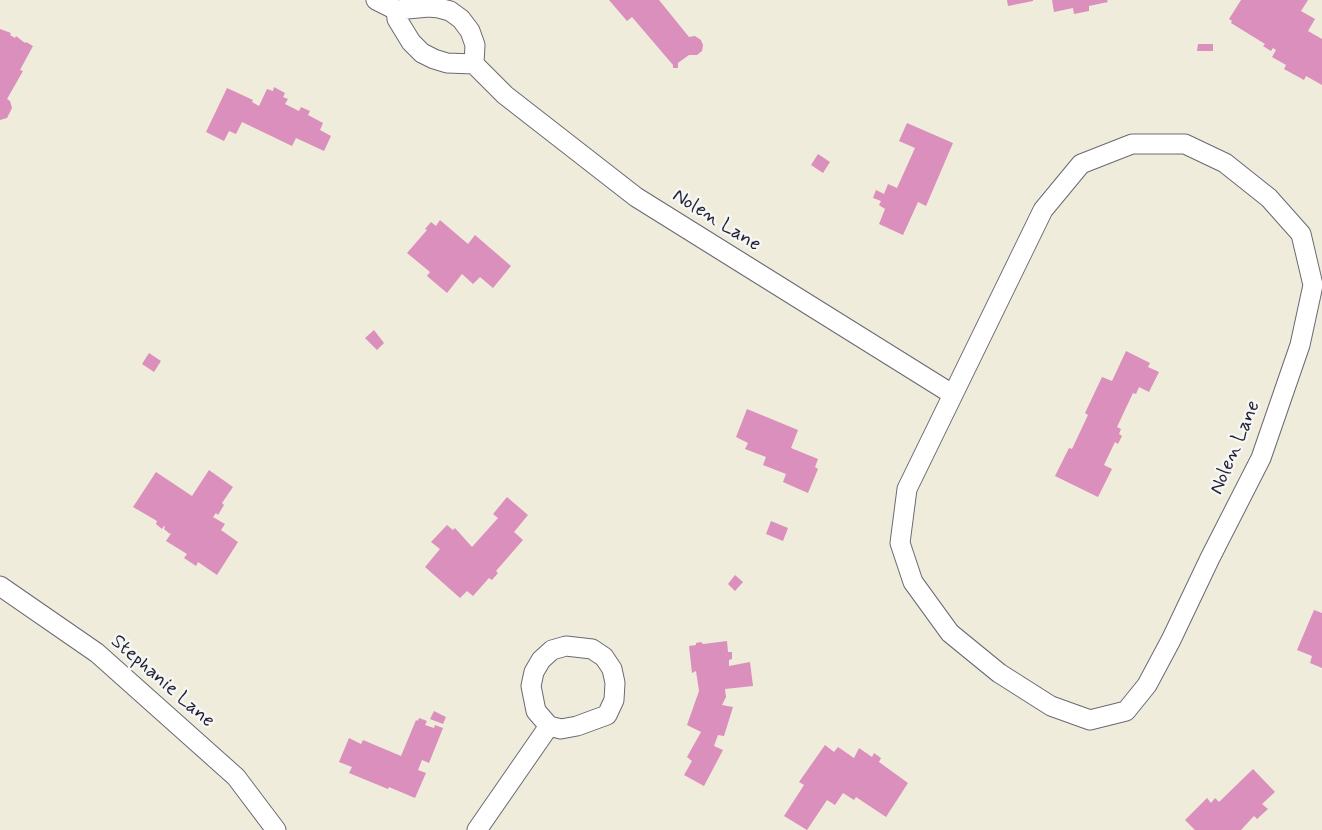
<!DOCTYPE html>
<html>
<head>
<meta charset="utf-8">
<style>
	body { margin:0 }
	canvas { display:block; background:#f0ecdb }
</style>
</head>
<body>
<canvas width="1322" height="830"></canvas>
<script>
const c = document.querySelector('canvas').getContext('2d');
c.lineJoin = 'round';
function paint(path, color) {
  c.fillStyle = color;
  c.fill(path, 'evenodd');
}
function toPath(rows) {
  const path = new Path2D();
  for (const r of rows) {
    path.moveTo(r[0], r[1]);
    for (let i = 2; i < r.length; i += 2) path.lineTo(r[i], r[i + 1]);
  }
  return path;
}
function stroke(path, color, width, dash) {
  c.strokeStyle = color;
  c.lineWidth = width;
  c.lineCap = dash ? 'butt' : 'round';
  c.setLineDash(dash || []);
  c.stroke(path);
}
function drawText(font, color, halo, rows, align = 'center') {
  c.font = font + ' Mynerve,sans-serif';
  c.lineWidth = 5;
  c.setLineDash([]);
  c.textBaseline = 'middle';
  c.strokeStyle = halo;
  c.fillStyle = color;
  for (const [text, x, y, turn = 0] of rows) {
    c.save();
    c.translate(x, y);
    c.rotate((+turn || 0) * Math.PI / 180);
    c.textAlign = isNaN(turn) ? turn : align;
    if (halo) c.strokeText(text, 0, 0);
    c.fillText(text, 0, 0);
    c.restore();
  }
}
const building = toPath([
	[609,0,659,0,689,37,695,36,701,40,703,45,702,51,697,55,689,55,678,63,678,68,673,68,673,65,632,17,627,21],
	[1007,0,1033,0,1033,1,1008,6],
	[1052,0,1107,0,1108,2,1089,6,1089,11,1074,14,1073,8,1054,12],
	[1241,0,1308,0,1301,11,1315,19,1308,31,1322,39,1322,85,1306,76,1304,80,1284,69,1286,65,1272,57,1276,50,1273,48,1271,51,1263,46,1265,44,1231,23,1232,21,1229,19],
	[0,29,11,33,10,35,15,38,16,36,25,43,26,42,33,46,20,70,23,71,7,99,10,101,12,108,7,118,0,120],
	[1198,44,1213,44,1213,51,1197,51],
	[274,87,285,93,283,97,288,99,285,104,299,111,301,107,310,111,308,115,323,123,320,130,331,136,324,151,296,138,292,146,242,122,236,134,229,131,224,141,206,132,227,88,253,100,252,102,259,106,267,89,273,91],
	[907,123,953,143,926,206,918,202,903,235,879,224,885,209,879,205,881,201,873,198,876,190,884,194,888,184,897,188,915,148,899,141],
	[818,154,830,162,823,173,811,165],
	[440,220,468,244,475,235,511,266,493,288,480,277,473,284,462,274,447,293,427,276,430,272,407,253,427,230,425,229,431,222,436,226],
	[374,330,384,343,377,350,365,338],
	[1126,351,1150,363,1148,367,1159,372,1149,392,1139,387,1136,394,1133,393,1117,427,1121,429,1119,434,1122,436,1118,444,1115,442,1104,465,1112,469,1098,497,1055,476,1069,448,1072,449,1088,415,1085,413,1102,377,1112,381],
	[149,353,161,361,154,372,142,364],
	[747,409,798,430,791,448,818,459,815,467,818,469,808,493,783,482,786,474,763,465,766,457,745,449,748,443,736,437],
	[209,470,233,487,222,503,224,505,218,515,216,513,213,517,225,524,221,530,238,542,217,575,198,562,196,566,184,558,187,554,166,541,172,532,170,534,164,529,165,527,164,526,162,529,156,524,157,521,133,507,156,472,192,496],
	[507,497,528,515,514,532,523,540,496,571,498,573,492,580,489,578,473,596,467,591,460,598,425,567,440,549,431,542,447,525,453,530,455,528,472,547,498,518,493,514],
	[771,521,788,528,783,541,766,534],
	[735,575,743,582,735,591,728,584],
	[1314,610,1322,613,1322,668,1310,663,1312,656,1297,650],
	[727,641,728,652,732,652,732,659,729,660,729,666,750,662,753,686,725,689,726,697,722,705,733,707,724,736,718,735,714,746,723,750,704,786,684,775,692,761,687,757,701,732,687,725,699,691,696,671,692,673,689,646,696,645,696,643,701,642,703,644],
	[434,711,446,717,443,724,430,719],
	[419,718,427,721,425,725,434,728,435,725,443,728,429,763,422,760,418,770,426,773,415,798,389,787,388,789,349,773,352,767,339,762,349,738,361,744,363,740,401,756,416,720,418,721],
	[825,745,834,752,838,747,854,758,859,748,872,757,874,753,881,758,879,762,908,783,886,817,856,797,854,800,843,793,835,805,827,800,807,830,784,816,804,785,799,782],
	[1253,769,1275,792,1262,804,1268,809,1257,819,1254,816,1241,830,1195,830,1185,820,1207,798,1211,803,1215,798,1219,802]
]);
const street = toPath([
	[376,0,396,10,429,7,439,8,450,11,461,19,470,31,475,45,474,64,505,95,636,197,952,394],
	[396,10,397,19,411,42,422,53,434,59,447,63,474,64],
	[1132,144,1185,144,1225,163,1269,198,1301,234,1313,285,1300,345,1261,458,1210,558,1171,640,1147,685,1126,711,1090,720,1051,706,999,673,950,633,913,582,900,543,907,489,1043,210,1081,164,1132,144],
	[0,586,97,653,236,777,276,830],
	[566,646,592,649,604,657,612,669,615,683,614,700,607,715,577,726,561,729,549,726,536,711,531,686,534,672,541,660,552,650,566,646],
	[477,830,549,726]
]);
const streetNames = [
	["Nolen Lane",716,221,32],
	["Nolen Lane",1236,448,-67],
	["Stephanie Lane",162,682,41]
];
paint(building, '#da8fbc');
stroke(street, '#6a6973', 21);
stroke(street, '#fff', 19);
drawText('20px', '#22223b', '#f6f6f2', streetNames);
</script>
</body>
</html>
